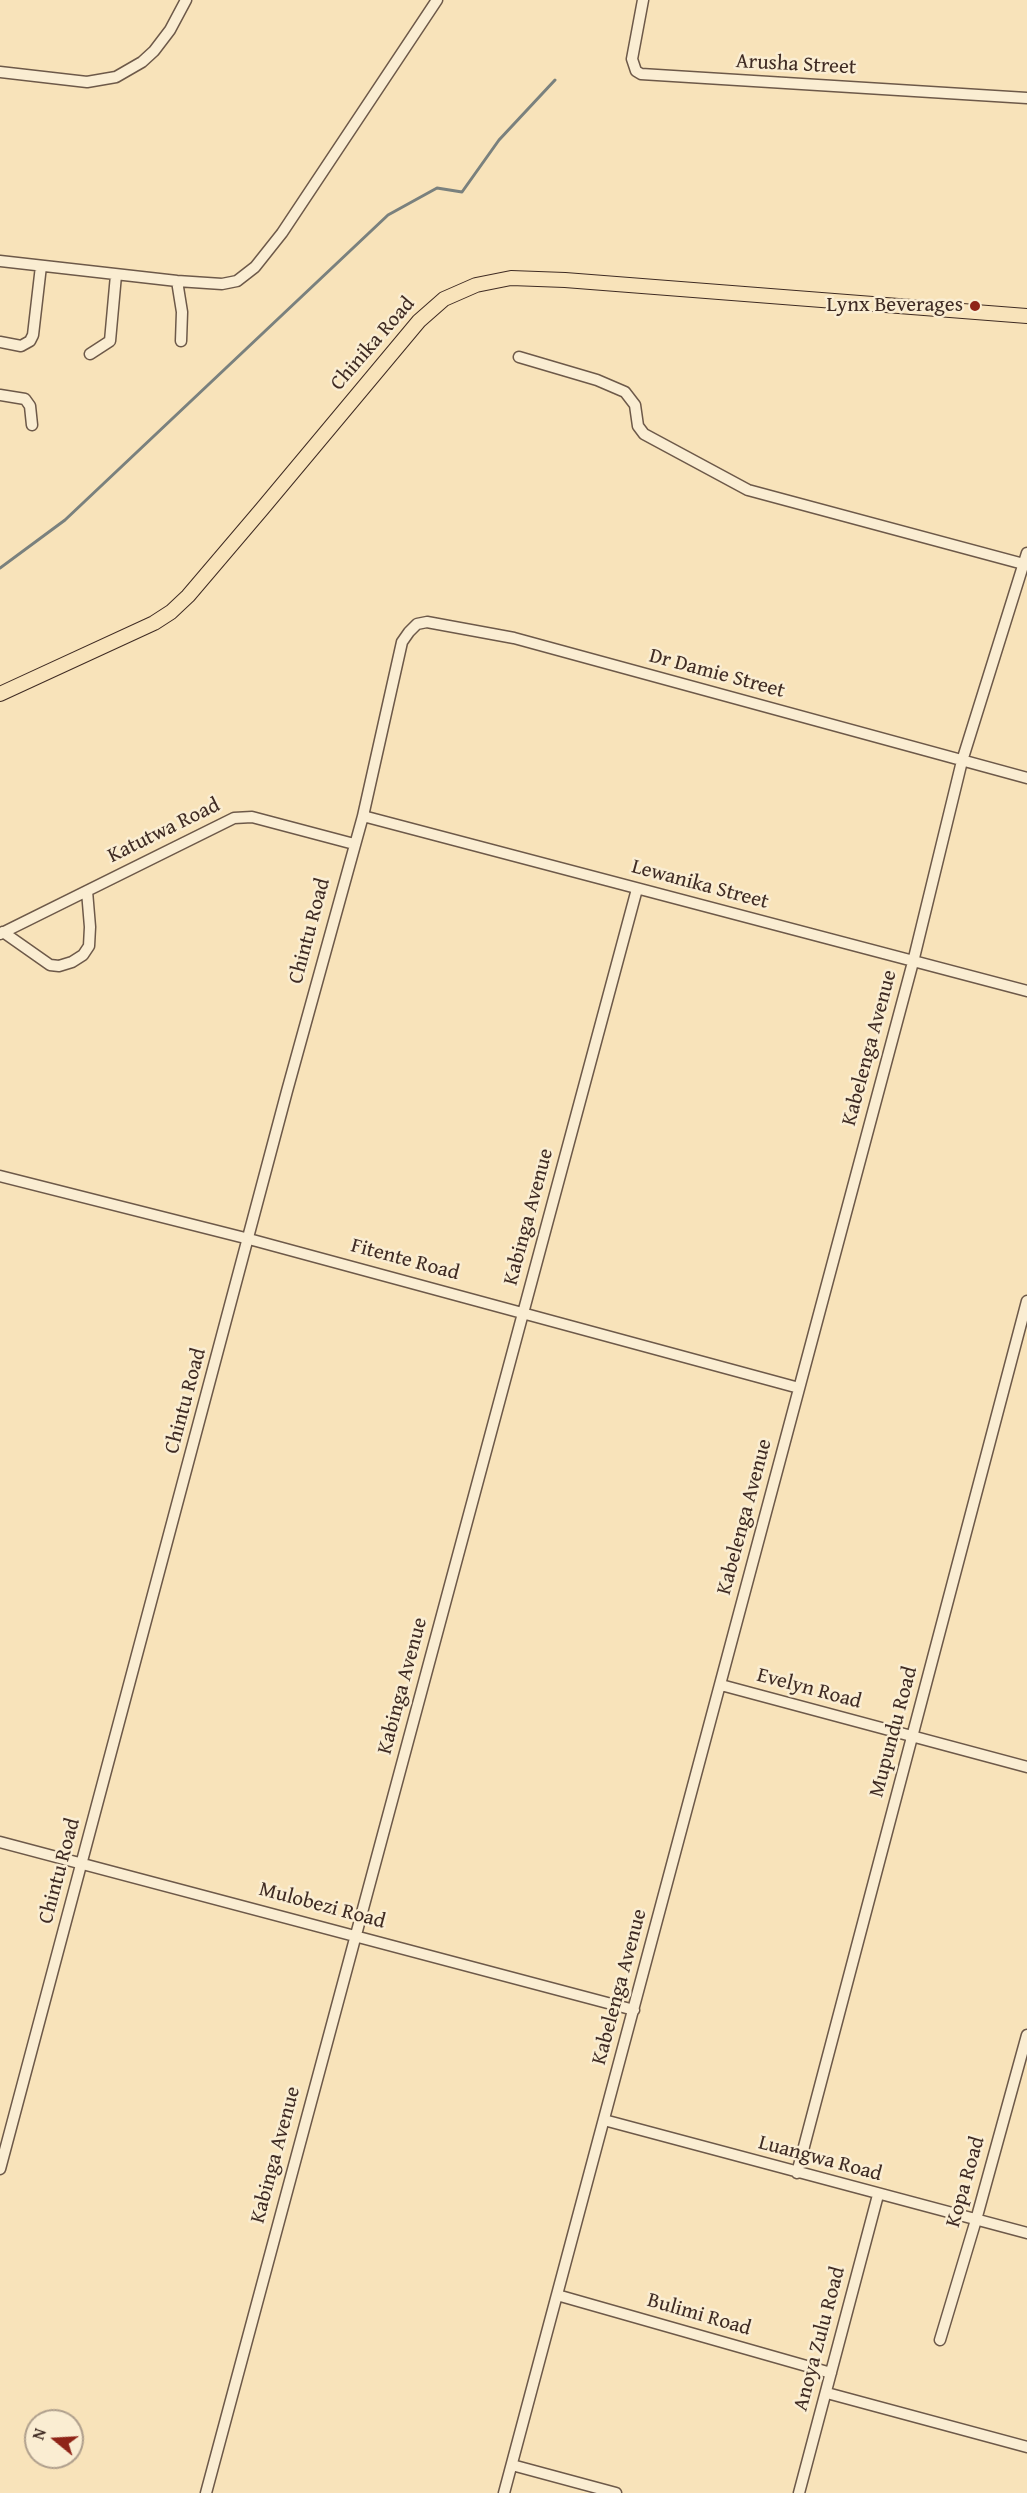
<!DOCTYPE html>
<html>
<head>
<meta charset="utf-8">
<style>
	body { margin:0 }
	#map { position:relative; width:1027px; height:2493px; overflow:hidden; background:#f8e3ba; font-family:"Gentium Book Plus",serif }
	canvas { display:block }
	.north { position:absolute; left:24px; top:2409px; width:60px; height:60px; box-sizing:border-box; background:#faedd2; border:2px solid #af9f8c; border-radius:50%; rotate:288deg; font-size:16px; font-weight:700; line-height:24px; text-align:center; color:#3f2b23 }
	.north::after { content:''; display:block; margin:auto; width:21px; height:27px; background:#8f2418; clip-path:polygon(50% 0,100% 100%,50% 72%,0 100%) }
</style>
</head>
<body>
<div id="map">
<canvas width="1027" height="2493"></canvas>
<div class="north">N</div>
</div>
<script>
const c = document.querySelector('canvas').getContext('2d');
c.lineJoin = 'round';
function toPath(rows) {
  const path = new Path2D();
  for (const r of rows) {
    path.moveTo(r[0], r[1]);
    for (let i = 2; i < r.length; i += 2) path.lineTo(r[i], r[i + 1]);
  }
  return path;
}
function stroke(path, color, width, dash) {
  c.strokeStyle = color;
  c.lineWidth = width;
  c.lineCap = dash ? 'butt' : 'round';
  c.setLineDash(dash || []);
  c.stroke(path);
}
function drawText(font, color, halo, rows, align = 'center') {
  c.font = font + ' "Gentium Book Plus",serif';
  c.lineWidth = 5;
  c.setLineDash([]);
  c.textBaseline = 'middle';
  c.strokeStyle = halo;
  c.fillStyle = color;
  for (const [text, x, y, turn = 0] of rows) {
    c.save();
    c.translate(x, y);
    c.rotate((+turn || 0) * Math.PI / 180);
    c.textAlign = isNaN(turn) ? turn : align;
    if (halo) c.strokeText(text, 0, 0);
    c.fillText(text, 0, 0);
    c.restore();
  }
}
const stream = toPath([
	[0,568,65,520,388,215,437,188,462,192,499,140,555,80]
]);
const minor = toPath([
	[643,0,632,59,636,71,641,74,1027,98],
	[0,72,87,82,116,77,142,62,154,51,170,30,186,0],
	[0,261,177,281,222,284,237,281,255,267,282,233,437,0],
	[177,281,182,312,181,341],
	[0,342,21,346,30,341,33,335,41,266],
	[90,354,110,341,116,275],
	[519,357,597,380,625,392,635,405,638,426,644,434,748,490,1027,565],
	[0,395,25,399,30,406,32,425],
	[363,816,1027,991],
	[3,932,50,965,59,966,72,962,83,955,89,946,90,927,87,891],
	[0,934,234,818,252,817,354,844],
	[0,1176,249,1239,799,1388],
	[721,1685,1027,1767],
	[0,1842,634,2010],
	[604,2120,1027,2233],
	[0,2169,287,1091,363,816,402,642,409,632,417,624,427,622,514,638,1027,778],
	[797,2173,1027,1301],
	[557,2295,831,2373],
	[940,2340,976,2220,1027,2035],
	[827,2393,1027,2447],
	[512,2465,616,2493],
	[206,2493,637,889],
	[504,2493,913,962,962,761,1027,553],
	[799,2493,878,2195]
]);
const major = toPath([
	[0,694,154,623,171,612,188,596,262,509,419,321,444,299,476,285,511,278,565,280,1027,316]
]);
const markers = [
	[975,306,6,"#8f2418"]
];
const streetNames = [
	["Arusha Street",796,65,3],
	["Chinika Road",373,344,-49],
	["Dr Damie Street",717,674,15],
	["Katutwa Road",164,831,-26],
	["Lewanika Street",700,885,15],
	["Chintu Road",310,931,-75],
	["Kabelenga Avenue",870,1048,-75],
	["Kabinga Avenue",529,1217,-75],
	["Fitente Road",405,1260,15],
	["Chintu Road",186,1401,-75],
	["Kabelenga Avenue",745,1517,-75],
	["Kabinga Avenue",403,1686,-75],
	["Evelyn Road",809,1689,15],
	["Mupundu Road",894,1732,-75],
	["Chintu Road",60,1871,-75],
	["Mulobezi Road",322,1906,15],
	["Kabelenga Avenue",620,1987,-75],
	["Kabinga Avenue",276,2155,-75],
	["Luangwa Road",820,2159,15],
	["Kopa Road",966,2182,-74],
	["Bulimi Road",699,2315,16],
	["Anoya Zulu Road",820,2339,-75]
];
const poiNames = [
	["Lynx Beverages",963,306]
];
stroke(stream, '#7a817e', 3);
stroke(minor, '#6d5949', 13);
stroke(major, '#3f2b23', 16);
stroke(minor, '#faedd2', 10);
stroke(major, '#f8e3ba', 14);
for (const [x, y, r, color] of markers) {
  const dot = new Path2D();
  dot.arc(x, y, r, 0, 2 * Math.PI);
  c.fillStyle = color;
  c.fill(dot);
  stroke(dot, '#faedd2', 2);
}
drawText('21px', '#3f2b23', '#faedd2', streetNames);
drawText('21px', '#3f2b23', '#faedd2', poiNames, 'right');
</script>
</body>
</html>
